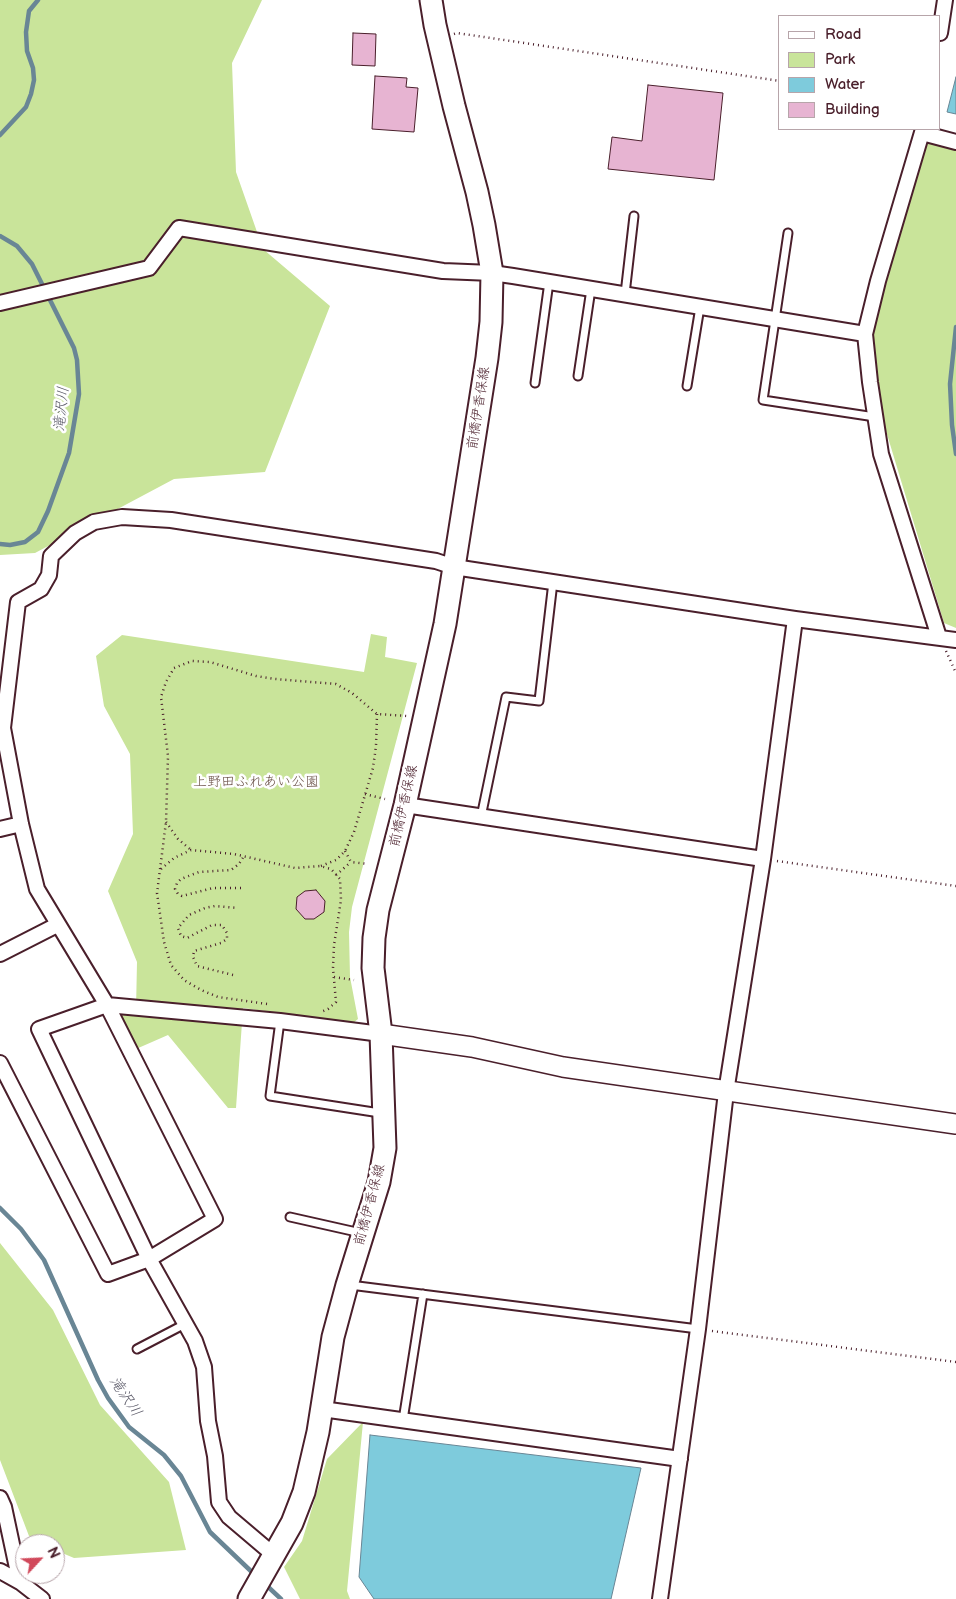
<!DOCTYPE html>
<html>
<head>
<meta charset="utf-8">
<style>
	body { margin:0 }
	#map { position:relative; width:956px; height:1599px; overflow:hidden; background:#fff; font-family:"Balsamiq Sans",sans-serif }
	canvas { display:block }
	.legend { position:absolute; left:778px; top:15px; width:162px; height:115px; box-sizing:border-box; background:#fff; border:1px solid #b7a5aa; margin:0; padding:6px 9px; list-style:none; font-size:15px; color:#4a1f2b }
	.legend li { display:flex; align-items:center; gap:10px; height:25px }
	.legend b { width:25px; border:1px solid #b7a5aa }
	.north { position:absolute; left:15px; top:1534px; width:50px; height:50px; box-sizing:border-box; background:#fff; border:1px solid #b7a5aa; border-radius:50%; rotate:65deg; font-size:14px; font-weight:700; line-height:20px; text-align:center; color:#4a1f2b }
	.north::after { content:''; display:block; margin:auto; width:18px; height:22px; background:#d1495b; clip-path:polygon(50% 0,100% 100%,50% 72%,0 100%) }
</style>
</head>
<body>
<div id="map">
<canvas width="956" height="1599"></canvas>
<ul class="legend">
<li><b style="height:6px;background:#fff"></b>Road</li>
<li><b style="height:14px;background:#c9e49a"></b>Park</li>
<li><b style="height:14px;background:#7ecbdc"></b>Water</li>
<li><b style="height:14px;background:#e7b4d2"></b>Building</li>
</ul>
<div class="north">N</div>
</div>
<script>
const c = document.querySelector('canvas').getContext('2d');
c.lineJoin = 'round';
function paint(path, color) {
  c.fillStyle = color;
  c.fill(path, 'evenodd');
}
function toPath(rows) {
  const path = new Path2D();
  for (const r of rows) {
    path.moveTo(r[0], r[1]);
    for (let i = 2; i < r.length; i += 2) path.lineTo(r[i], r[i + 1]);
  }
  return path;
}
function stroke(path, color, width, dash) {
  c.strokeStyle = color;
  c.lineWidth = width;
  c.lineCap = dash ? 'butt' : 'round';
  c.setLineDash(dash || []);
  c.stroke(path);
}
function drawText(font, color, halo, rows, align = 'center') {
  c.font = font + ' "Balsamiq Sans","Klee One",sans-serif';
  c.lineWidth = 5;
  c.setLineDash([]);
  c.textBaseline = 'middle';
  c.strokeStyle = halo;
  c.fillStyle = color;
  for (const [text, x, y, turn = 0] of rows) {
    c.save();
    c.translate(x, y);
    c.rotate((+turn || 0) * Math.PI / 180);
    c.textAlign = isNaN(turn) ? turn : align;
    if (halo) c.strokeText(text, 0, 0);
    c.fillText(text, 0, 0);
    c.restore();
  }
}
const green = toPath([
	[0,0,262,0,232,63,236,172,263,249,330,306,265,472,174,479,35,553,0,555],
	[927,139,956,147,956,628,944,623,880,411,871,336,882,282],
	[371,634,387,637,385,657,417,663,352,907,349,932,350,977,358,1019,353,1023,243,1008,236,1108,228,1108,168,1035,136,1049,117,1012,136,1010,137,962,108,891,133,834,130,754,104,706,96,656,122,635,364,672],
	[0,1243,53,1310,100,1405,169,1482,186,1550,74,1558,55,1550,55,1544,44,1544,29,1536,0,1460],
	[363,1422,347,1591,350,1599,300,1599,284,1567,302,1541,327,1459]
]);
const water = toPath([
	[956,77,956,114,947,112,956,77],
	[370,1435,641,1468,611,1599,374,1599,359,1577,370,1435]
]);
const stream = toPath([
	[0,135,26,107,31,94,34,80,33,68,27,51,26,32,29,11,38,0],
	[0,236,17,246,32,264,74,348,77,360,79,394,69,453,48,511,38,532,25,542,10,545,0,544],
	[956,327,950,384,952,425,956,454],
	[0,1208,21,1229,44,1260,98,1380,108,1398,129,1427,164,1455,181,1476,210,1532,255,1575],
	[265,1584,281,1599]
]);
const building = toPath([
	[353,33,376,34,375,66,352,65,353,33],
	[375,76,407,78,406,87,418,88,414,132,372,129,375,76],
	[648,85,723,93,714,180,608,169,612,137,642,141,648,85],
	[316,890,325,901,324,912,314,919,305,919,296,909,297,897,305,891,316,890]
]);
const path = toPath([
	[454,34,457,33,780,81],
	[946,651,956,673],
	[365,794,385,799],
	[166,822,178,839,191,850],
	[345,851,351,862,368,864],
	[777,861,956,886],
	[321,866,336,860,345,851,354,832,373,768,376,746,377,714],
	[161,869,174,858,191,850,234,854,295,868,320,866,331,869,340,879,341,900,334,945,333,968,336,1002,328,1009,321,1012],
	[336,875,351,862],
	[241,888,213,888,182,896,178,894,175,889,177,883,181,879,199,872,231,870,239,864,244,856],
	[233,975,197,966,193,957,194,951,221,943,227,939,227,933,222,925,212,925,187,938,181,936,178,928,189,915,205,908,215,906,238,908],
	[334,977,354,980],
	[267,1004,218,997,201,990,184,980,171,965,164,942,157,893,166,822,168,756,161,697,166,682,174,668,192,661,210,662,256,676,275,679,336,684,352,693,377,714,407,716],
	[712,1331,956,1362]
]);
const lane = toPath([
	[788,233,763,400,875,417],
	[625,294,634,216],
	[578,376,591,289],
	[535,383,549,282],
	[687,386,700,307],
	[481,817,506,697,539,701,553,582],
	[280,1021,270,1096,380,1113],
	[290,1217,361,1233],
	[350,1285,698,1329],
	[137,1349,185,1324],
	[403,1420,423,1294]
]);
const street = toPath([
	[940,33,945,0],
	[923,129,878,281,865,334,870,382,881,454,939,637],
	[922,133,956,142],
	[0,303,149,268,179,228,443,271,492,273,513,276,865,334],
	[405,805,763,859],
	[0,829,21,824],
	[0,954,57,925],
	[0,1063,108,1274,149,1259,215,1219,107,1005,37,889,21,824,3,728,18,602,41,589,49,575,51,556,75,533,94,522,122,517,171,520,436,561,454,567,795,619,956,640],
	[322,1409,680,1459],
	[0,1498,4,1507,20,1582],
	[275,1556,229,1517,219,1502,215,1456,208,1421,204,1367,195,1341,149,1259,39,1029,107,1005,280,1021,381,1034],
	[0,1571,20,1582,42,1599],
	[660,1599,698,1329,726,1092,763,859,795,619]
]);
const secondary = toPath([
	[381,1034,472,1047,563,1067,956,1124]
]);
const primary = toPath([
	[249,1599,292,1523,304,1492,318,1432,333,1337,347,1285,379,1182,385,1148,381,1034,373,968,374,938,378,910,405,805,445,624,487,358,491,322,492,273,484,225,477,192,454,106,435,25,431,0]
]);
const streetNames = [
	["前橋伊香保線",479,408,-81],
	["前橋伊香保線",404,806,-77],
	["前橋伊香保線",370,1205,-75]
];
const parkNames = [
	["上野田ふれあい公園",256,782]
];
const waterNames = [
	["滝沢川",62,409,-84],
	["滝沢川",125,1397,56]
];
paint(green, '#c9e49a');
paint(water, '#7ecbdc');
stroke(water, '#698695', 1);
stroke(stream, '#698695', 4.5);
paint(building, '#e7b4d2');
stroke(building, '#4a1f2b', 1);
stroke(lane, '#4a1f2b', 11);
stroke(street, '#4a1f2b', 18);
stroke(secondary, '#4a1f2b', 22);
stroke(primary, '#4a1f2b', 25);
stroke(path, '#4a1f2b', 2.5, [1, 4]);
stroke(lane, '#fff', 7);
stroke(street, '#fff', 14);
stroke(secondary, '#fff', 19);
stroke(primary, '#fff', 21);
drawText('14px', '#4a1f2b', '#fff', streetNames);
drawText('14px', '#6a5047', '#fff', parkNames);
drawText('italic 15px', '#5c5b69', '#fff', waterNames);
</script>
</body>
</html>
